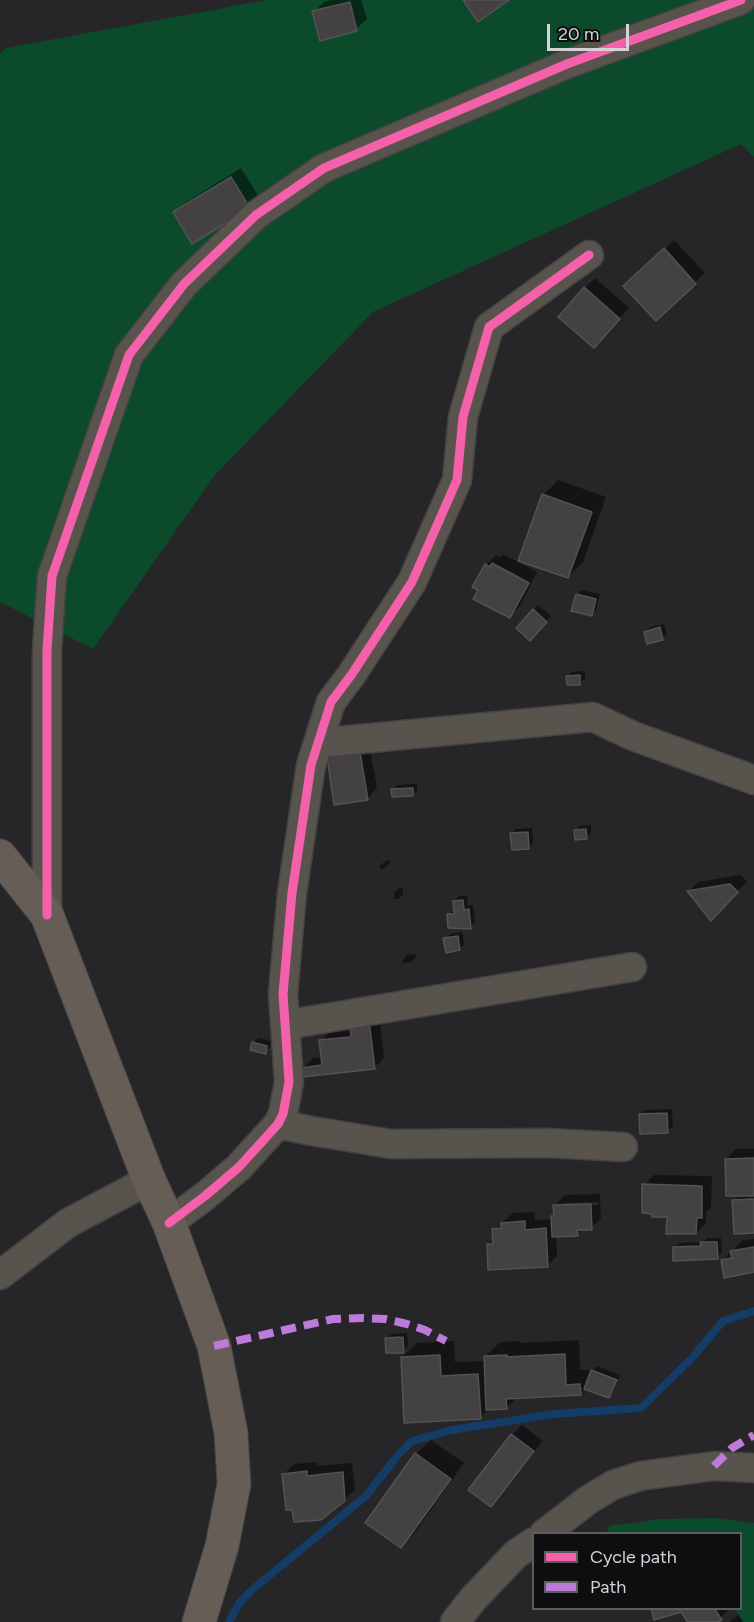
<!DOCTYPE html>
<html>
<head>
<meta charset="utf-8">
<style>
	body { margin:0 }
	#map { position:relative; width:754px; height:1622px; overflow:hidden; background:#262528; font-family:Figtree,sans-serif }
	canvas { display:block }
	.legend { position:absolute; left:532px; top:1532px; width:210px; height:78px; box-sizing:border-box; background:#0e0e10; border:2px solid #5d5d60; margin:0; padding:8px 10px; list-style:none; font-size:18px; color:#d3d3d7 }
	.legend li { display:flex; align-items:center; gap:12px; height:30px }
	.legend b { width:30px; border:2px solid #5d5d60 }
	.scale { position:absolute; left:547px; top:24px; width:82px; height:27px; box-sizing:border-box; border:3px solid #d3d3d7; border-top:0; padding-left:8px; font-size:18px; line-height:21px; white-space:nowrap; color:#d3d3d7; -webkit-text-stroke:4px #0e0e10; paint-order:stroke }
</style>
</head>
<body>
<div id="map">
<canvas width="754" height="1622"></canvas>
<ul class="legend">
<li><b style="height:8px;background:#f560ab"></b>Cycle path</li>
<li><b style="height:8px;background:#bd7bd9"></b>Path</li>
</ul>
<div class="scale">20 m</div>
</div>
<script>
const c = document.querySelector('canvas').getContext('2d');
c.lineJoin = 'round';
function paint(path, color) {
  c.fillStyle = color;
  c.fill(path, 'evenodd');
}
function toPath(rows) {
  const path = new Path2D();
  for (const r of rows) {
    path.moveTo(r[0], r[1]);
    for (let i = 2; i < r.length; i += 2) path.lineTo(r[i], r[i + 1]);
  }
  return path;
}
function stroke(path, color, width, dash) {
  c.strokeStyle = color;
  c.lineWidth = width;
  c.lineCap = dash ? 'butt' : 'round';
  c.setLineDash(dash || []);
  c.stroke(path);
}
const green = toPath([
	[267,0,754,0,754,157,741,144,373,312,215,475,93,649,0,602,0,53,6,48],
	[717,1518,754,1523,754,1622,743,1622,735,1609,740,1608,740,1534,606,1533,609,1526,661,1519]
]);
const shadow = toPath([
	[331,0,361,0,367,19,356,29,314,12,324,2],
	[241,168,259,197,193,242,175,213,185,203],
	[674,240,705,273,656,319,635,276],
	[595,278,629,308,604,336,585,288],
	[558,480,606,497,583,562,568,577,543,495],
	[503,554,537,572,520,606,510,616,480,589,486,565,496,555,500,557],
	[582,590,600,594,596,610,592,615,577,594],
	[538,605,551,616,535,634,518,628],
	[664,624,667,634,662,638,646,632,650,627],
	[585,671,585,678,580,683,568,676,572,672],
	[369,743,377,788,367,799,328,758,338,748],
	[367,749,367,752,337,757],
	[417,784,417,790,412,795,393,790,397,785],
	[591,825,591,833,586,838,575,831,580,826],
	[532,828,533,843,528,848,512,834,516,829],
	[390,860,390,863,385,868,380,869,380,866,385,861],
	[740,875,747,881,721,909,689,891,698,882],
	[403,887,403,894,399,899,394,899,394,893,399,888],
	[459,896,467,896,468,906,473,905,475,922,470,927,448,915,455,910,455,901],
	[462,932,464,944,460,949,445,939,450,934],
	[416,954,416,957,411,962,403,963,403,960,407,955],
	[379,1012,384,1058,374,1068,303,1069,313,1058,323,1057,321,1041,331,1031,352,1028],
	[258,1038,271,1041,270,1047,265,1052,253,1043],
	[672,1109,673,1126,668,1131,640,1115,645,1110],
	[736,1149,754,1149,754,1231,734,1200,740,1195,726,1159],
	[654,1175,712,1176,711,1207,706,1212,706,1223,696,1233,669,1216,644,1185],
	[600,1194,601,1218,591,1228,583,1228,577,1234,556,1235,557,1256,547,1266,488,1245,494,1239,494,1230,513,1213,534,1212,535,1220,552,1219,555,1214,555,1205,565,1195],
	[598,1202,598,1205,563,1206,563,1203],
	[707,1238,721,1238,722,1252,717,1257,674,1248,679,1243,703,1242],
	[754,1239,754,1271,723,1260,742,1241],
	[407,1333,408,1346,403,1351,387,1338,392,1334],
	[579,1340,580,1370,594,1370,597,1366,620,1375,614,1391,609,1396,586,1388,580,1394,518,1397,506,1408,489,1409,480,1418,402,1357,417,1343,454,1341,455,1362,485,1361,485,1357,500,1342,521,1341,520,1343],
	[522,1425,543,1441,491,1505,470,1489,512,1435],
	[431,1440,464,1463,416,1531,401,1546,416,1454],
	[316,1462,317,1466,352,1463,355,1490,344,1500,284,1474,294,1464],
	[652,1608,730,1608,716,1622,690,1622,682,1610],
	[739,1615,743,1622,729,1622]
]);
const stream = toPath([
	[229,1622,240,1602,253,1589,366,1496,398,1455,412,1441,451,1430,554,1414,641,1408,692,1358,723,1321,754,1311]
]);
const building = toPath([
	[463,0,509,0,478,22,463,0],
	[350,2,357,31,320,41,312,11,350,2],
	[231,177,250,208,192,244,173,212,231,177],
	[664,248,696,284,656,321,623,286,664,248],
	[584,287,620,319,594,348,558,317,584,287],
	[542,494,592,512,568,578,518,561,542,494],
	[492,563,529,583,510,618,473,599,478,590,472,587,485,564,490,567,492,563],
	[576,594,596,599,592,616,571,611,576,594],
	[533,609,547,622,530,641,516,628,533,609],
	[660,627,663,640,647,644,644,632,660,627],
	[580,675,580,685,567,685,566,676,580,675],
	[360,752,368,800,334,805,327,757,360,752],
	[413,788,413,796,392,797,391,789,413,788],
	[586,829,587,839,575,840,574,830,586,829],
	[528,832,529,849,512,850,510,833,528,832],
	[730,884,738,892,711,921,687,891,730,884],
	[463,900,464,910,469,909,471,929,448,928,447,914,454,914,453,901,463,900],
	[458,936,460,950,446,953,443,938,458,936],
	[369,1021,375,1069,302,1077,301,1068,322,1065,319,1040,351,1037,350,1023,369,1021],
	[252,1042,267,1046,266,1054,250,1050,252,1042],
	[667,1113,668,1133,640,1134,639,1114,667,1113],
	[754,1158,754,1196,726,1196,725,1159,754,1158],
	[642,1184,702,1186,702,1218,697,1218,696,1234,666,1234,667,1217,652,1217,652,1214,642,1213,642,1184],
	[754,1199,754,1233,734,1234,732,1200,754,1199],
	[591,1204,592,1230,577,1230,578,1236,552,1237,551,1216,554,1216,553,1205,591,1204],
	[525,1221,525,1230,546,1228,548,1267,488,1270,487,1244,493,1244,492,1229,501,1228,501,1223,525,1221],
	[700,1242,717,1242,718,1259,673,1261,673,1247,701,1246,700,1242],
	[754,1247,754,1272,724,1278,721,1260,732,1258,730,1251,754,1247],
	[403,1337,404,1353,386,1353,385,1338,403,1337],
	[565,1354,566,1385,580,1384,581,1395,506,1399,507,1409,486,1410,484,1356,507,1355,506,1357,565,1354],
	[440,1355,441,1376,478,1374,481,1419,404,1423,401,1357,440,1355],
	[591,1370,617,1380,609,1398,584,1389,591,1370],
	[511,1434,534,1451,491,1507,468,1490,511,1434],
	[415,1453,451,1479,401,1548,365,1523,415,1453],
	[307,1471,307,1476,343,1472,345,1501,321,1520,294,1522,292,1510,286,1510,282,1474,307,1471],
	[651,1608,714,1608,722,1620,718,1622,688,1622,681,1612,654,1620,651,1608]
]);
const street = toPath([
	[318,743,593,717,633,736,754,780],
	[47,915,47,650,52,576,129,355,184,284,256,215,324,168,567,64,741,0],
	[285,1025,632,967],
	[278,1124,312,1131,391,1144,549,1143,623,1147],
	[169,1223,205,1196,239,1167,278,1124,283,1114,289,1082,283,994,292,893,311,765,331,702,352,674,412,582,457,480,463,417,489,327,589,255],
	[0,1275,68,1223,149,1180],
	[544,1534,588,1500,613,1485,640,1476,714,1466,754,1468],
	[455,1622,473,1599,516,1554,534,1542]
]);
const secondary = toPath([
	[0,856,47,915,149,1180,169,1223,214,1346,231,1433,234,1484,222,1546,199,1622]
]);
const quiet = toPath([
	[214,1346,333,1319,363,1318,385,1319,407,1324,425,1330,446,1341],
	[714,1466,732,1448,754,1435]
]);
const cycleway = toPath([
	[47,915,47,650,52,576,129,355,184,284,256,215,324,168,567,64,741,0],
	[169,1223,205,1196,239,1167,278,1124,283,1114,289,1082,283,994,292,893,311,765,331,702,352,674,412,582,457,480,463,417,489,327,589,255]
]);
paint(green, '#0b4b2b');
paint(shadow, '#0007');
stroke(stream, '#133c67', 8);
paint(building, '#434142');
stroke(building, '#545253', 1.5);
stroke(street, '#424243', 31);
stroke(secondary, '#424243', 35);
stroke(street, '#59534d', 28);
stroke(secondary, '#655d56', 33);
stroke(quiet, '#bd7bd9', 8, [15, 8]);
stroke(cycleway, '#f560ab', 9);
</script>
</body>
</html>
